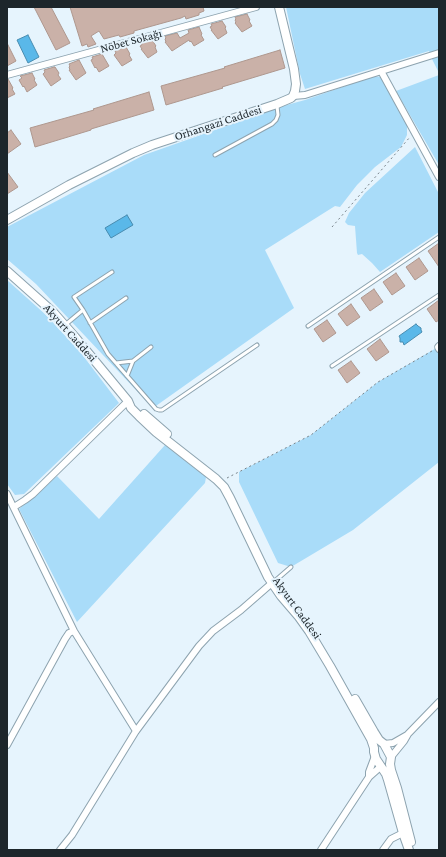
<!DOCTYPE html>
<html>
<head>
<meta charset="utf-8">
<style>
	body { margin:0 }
	#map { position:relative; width:446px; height:857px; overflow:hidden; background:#e6f4fd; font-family:"Crimson Pro",serif }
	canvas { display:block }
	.frame { position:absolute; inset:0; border:8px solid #1d262b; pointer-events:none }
</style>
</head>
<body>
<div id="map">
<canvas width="446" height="857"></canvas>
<div class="frame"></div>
</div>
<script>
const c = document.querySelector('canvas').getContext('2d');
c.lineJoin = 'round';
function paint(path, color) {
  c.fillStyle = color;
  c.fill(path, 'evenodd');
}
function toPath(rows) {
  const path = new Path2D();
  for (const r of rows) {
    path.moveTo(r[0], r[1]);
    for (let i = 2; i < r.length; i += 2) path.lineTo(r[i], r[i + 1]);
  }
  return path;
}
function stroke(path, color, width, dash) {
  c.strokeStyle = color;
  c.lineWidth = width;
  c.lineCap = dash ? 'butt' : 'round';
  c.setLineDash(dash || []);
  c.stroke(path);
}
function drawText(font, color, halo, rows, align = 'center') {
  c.font = font + ' "Crimson Pro",serif';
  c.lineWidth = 4;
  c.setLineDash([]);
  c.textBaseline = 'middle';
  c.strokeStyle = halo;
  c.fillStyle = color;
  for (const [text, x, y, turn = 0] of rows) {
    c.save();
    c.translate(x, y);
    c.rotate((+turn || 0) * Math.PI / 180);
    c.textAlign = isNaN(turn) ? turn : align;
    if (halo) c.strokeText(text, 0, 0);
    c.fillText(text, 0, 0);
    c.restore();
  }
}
const green = toPath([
	[286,7,439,7,439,73,432,59,429,51,305,89,300,74],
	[439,75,439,165,396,91],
	[374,76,381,77,407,124,407,135,401,147,375,167,357,185,340,207,335,206,265,250,294,308,153,408,36,284,7,259,7,227,144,155,283,106,305,100],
	[415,147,439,194,439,232,380,272,372,263,362,254,358,255,357,253,355,226,348,225,345,222,349,213,365,193],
	[7,280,46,315,81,353,119,403,24,494,15,495,7,484],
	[438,347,439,349,439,462,353,530,291,567,278,563,239,482,239,472,311,435,378,382],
	[165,445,206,477,205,483,77,622,19,509,57,476,99,519]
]);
const water = toPath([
	[28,35,39,57,28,63,17,40,28,35],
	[127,215,133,225,111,238,105,228,127,215],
	[416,324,418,326,421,328,421,330,422,332,404,345,403,342,400,342,400,338,399,336,416,324]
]);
const building = toPath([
	[34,7,51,7,70,43,56,50,34,7],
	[70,7,203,7,204,11,199,13,199,15,186,19,185,16,181,18,134,31,134,33,120,37,119,35,104,39,99,31,91,36,96,44,88,47,87,44,82,46,70,7],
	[247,14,250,20,249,21,252,26,242,32,235,23,236,22,235,20,236,19,235,17,247,14],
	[222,21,226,27,225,28,227,33,218,39,211,30,212,30,210,27,212,26,211,24,222,21],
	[199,27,202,34,201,35,204,40,194,46,191,41,190,42,189,40,172,51,165,42,166,42,165,39,166,38,165,36,177,33,180,38,189,33,188,30,199,27],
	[152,40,156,46,155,47,157,52,148,58,141,49,142,49,140,46,142,45,141,43,152,40],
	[7,43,16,61,7,66,7,43],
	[125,47,126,47,130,54,129,55,132,60,122,66,114,55,116,53,115,51,125,47],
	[280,50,285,68,222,87,223,88,166,105,161,86,225,68,224,67,280,50],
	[102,54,109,66,99,72,96,67,95,68,91,60,93,59,92,57,102,54],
	[79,60,86,73,76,80,69,70,70,70,69,67,70,66,69,64,79,60],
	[54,67,55,67,59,73,58,75,61,79,51,86,43,74,45,72,44,70,54,67],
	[32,73,35,79,34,80,37,85,27,92,24,86,23,87,19,80,22,78,20,76,32,73],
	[7,79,8,79,13,88,12,89,15,94,7,98,7,79],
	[149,92,154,110,91,129,91,130,35,147,30,128,94,110,93,109,149,92],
	[11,130,21,144,7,154,7,133,11,130],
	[7,172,18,187,7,194,7,172],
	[439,243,439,267,428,251,439,243],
	[419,258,428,271,415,280,406,267,419,258],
	[396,273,405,286,392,295,383,282,396,273],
	[374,289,383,302,370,311,361,298,374,289],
	[439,300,439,320,436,322,427,309,439,300],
	[351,304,360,317,347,326,338,314,351,304],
	[327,320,336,333,323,342,314,329,327,320],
	[380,339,389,352,376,361,367,349,380,339],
	[351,361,360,373,347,383,338,370,351,361]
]);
const path = toPath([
	[332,227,410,137],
	[227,478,311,435,378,382,432,351]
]);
const lane = toPath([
	[215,155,272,124,276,120,278,115,277,106],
	[83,310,74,297,112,272],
	[90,323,126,298],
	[65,325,83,310,108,354,156,409,159,410,162,410,257,345],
	[308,326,439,237],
	[116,363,133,361],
	[332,366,439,295],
	[127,376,133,361,151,347],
	[276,580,291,567]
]);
const street = toPath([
	[381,71,439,177],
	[7,75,256,7],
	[293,96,305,95,439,53],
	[439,346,438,347,439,349],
	[7,494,74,631,136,731],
	[14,507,25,500,33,494,128,401],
	[384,744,393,743,407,735],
	[7,745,65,639,69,633,74,631],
	[391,757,404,741,408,734,439,702],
	[369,777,369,772,375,756],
	[60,850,72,835,136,731,199,646,213,631,241,610,272,583],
	[321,850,369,777,378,769,382,767],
	[383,850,391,839,403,833]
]);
const secondary = toPath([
	[7,220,69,185,133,153,152,145,277,104,291,98,293,96,295,91,296,84,294,69,279,7],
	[7,271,53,312,75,337,128,401,131,408,139,416,156,432,216,479,224,487,230,498,268,577,281,596,299,617,309,631,330,666,371,739,374,748,374,752,376,759,386,774,388,780,403,833,409,850],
	[144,414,167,434],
	[355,699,374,732,379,740,384,744,391,757,390,764,391,770,397,788,411,842]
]);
const streetNames = [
	["Nöbet Sokağı",131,41,-15],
	["Orhangazi Caddesi",218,123,-18],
	["Akyurt Caddesi",70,333,48],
	["Akyurt Caddesi",297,608,54]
];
paint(green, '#a9dcf9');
paint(water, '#5ab8e9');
stroke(water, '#488cb0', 1);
paint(building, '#cab1a8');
stroke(building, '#ae978e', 1);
stroke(lane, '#8da3af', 5);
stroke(street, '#8da3af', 8);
stroke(secondary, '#8da3af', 10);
stroke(path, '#78838a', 1, [2, 3]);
stroke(lane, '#fff', 3);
stroke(street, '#fff', 6);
stroke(secondary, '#fff', 8);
drawText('12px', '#1d262b', '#e6f4fd', streetNames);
</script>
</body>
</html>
